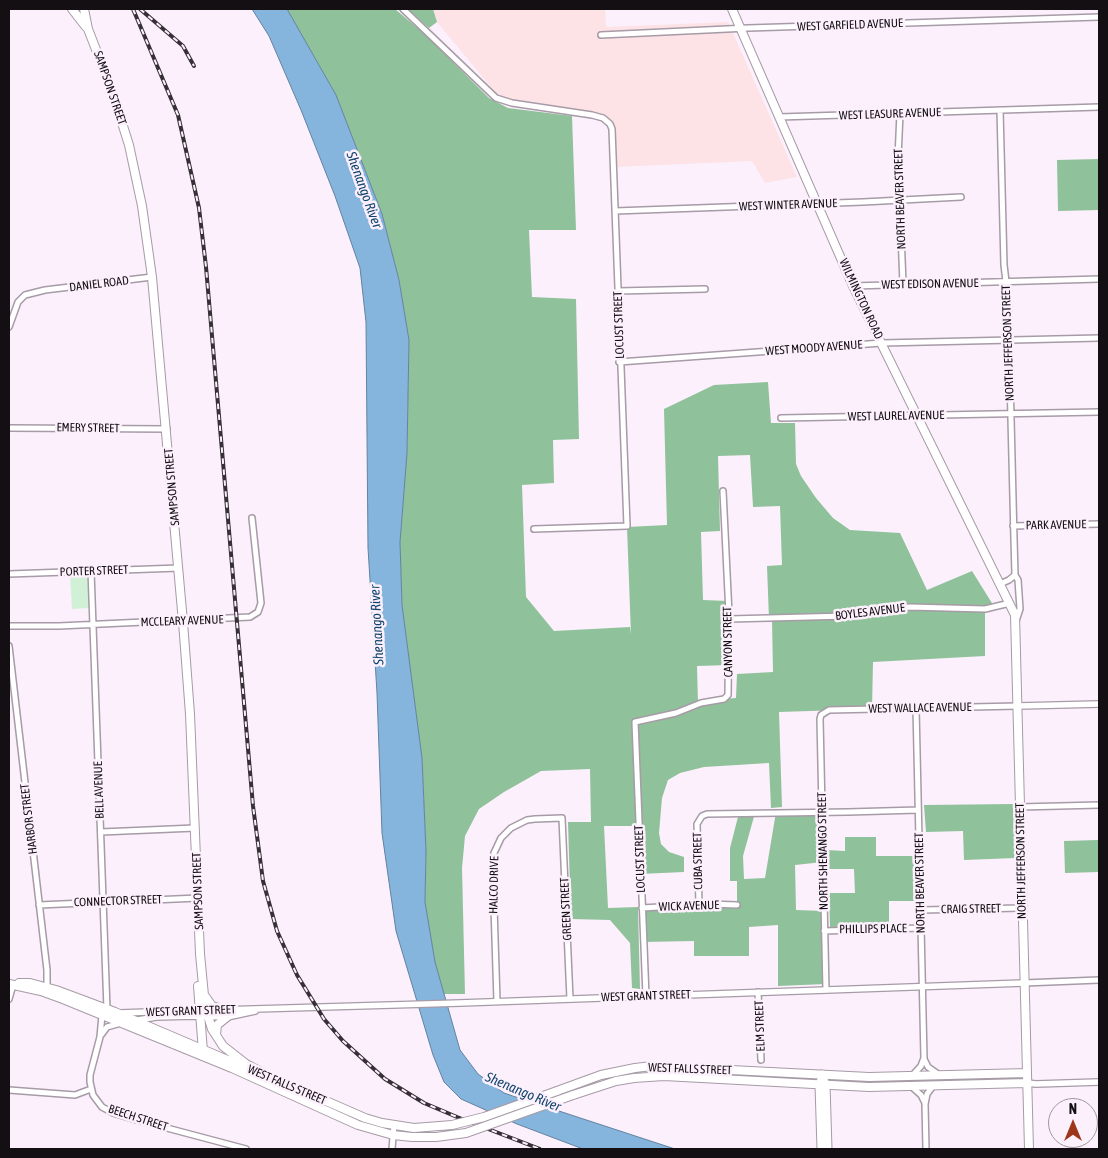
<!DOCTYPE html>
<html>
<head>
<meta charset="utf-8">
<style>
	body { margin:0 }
	#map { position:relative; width:1108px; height:1158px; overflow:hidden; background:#fcf0fc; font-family:"Asap Condensed",sans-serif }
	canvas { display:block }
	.frame { position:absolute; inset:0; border:10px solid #130f13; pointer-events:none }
	.north { position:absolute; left:1048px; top:1098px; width:50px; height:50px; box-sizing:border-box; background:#fcf0fc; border:1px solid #9f969f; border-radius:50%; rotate:0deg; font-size:14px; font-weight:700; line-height:20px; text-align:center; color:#130f13 }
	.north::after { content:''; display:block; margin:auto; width:18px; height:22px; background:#9e3719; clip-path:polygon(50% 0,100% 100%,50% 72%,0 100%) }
</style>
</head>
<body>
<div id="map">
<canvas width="1108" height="1158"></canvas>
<div class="frame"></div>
<div class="north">N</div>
</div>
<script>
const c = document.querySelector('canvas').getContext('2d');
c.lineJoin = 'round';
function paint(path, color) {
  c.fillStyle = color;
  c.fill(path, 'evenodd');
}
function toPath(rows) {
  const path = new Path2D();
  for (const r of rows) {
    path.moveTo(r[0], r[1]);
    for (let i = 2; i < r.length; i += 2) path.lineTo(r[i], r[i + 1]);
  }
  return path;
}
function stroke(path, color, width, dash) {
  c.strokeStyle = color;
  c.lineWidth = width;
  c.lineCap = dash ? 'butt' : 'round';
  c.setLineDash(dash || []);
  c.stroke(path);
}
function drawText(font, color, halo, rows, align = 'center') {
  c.font = font + ' "Asap Condensed",sans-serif';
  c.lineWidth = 5;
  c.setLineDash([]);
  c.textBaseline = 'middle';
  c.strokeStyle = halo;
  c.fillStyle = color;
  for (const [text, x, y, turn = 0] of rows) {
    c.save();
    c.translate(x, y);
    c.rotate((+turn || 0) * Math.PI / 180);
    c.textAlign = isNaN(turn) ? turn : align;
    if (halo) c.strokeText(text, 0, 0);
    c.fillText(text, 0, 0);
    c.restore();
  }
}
const medical = toPath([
	[433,9,605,9,606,27,728,22,797,177,765,183,752,161,615,167,613,123,605,117,597,114,513,101,503,98,495,92,437,22]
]);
const green = toPath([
	[87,574,89,608,72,609,70,575]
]);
const forest = toPath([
	[287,9,395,9,427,36,489,98,508,108,572,116,576,230,529,230,532,297,576,299,579,439,553,440,554,483,522,485,526,597,554,631,630,627,631,635,627,527,667,525,664,409,714,385,768,382,771,423,795,423,796,464,801,476,816,498,833,518,850,530,900,533,927,590,972,571,995,608,985,610,985,656,873,662,872,709,779,712,782,807,771,808,769,763,704,767,680,773,668,780,662,798,659,833,661,844,669,852,684,857,684,872,640,874,638,826,604,826,608,908,638,907,640,989,632,988,630,943,610,920,571,919,568,822,591,822,590,769,541,771,504,792,479,809,465,836,462,868,465,994,444,994,435,962,425,902,426,851,422,758,402,605,400,542,407,453,409,340,399,280,382,214,336,95],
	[750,455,753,507,780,506,782,565,767,566,769,619,772,619,773,672,737,674,736,698,712,700,698,704,697,666,729,665,728,601,703,600,701,532,720,531,718,456],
	[408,9,433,9,437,22,429,28],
	[1099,159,1099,210,1058,211,1057,160],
	[1014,804,1015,858,964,860,963,831,926,832,924,805],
	[776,812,822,812,823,862,795,865,796,910,824,911,826,984,778,986,778,925,749,927,749,956,694,956,694,941,643,942,642,908,737,905,737,881,730,881,730,848,739,813,755,813,743,856,744,879,765,878],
	[1098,831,1099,831,1099,872,1065,873,1064,841,1098,840],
	[845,837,876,837,876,856,915,856,916,901,889,901,889,926,830,927,829,893,855,893,854,869,827,869,827,850,845,851]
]);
const water = toPath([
	[252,9,287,9,336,95,382,214,399,280,409,340,407,453,400,542,402,605,422,758,426,851,425,902,435,962,460,1050,478,1074,504,1093,675,1149,583,1149,517,1124,461,1099,444,1082,433,1055,396,931,382,833,377,693,368,548,366,322,360,268,335,196,301,110,269,36,252,9]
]);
const minor = toPath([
	[403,9,496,98,512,103,592,115,603,118,610,124,612,129,627,526,534,529],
	[601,35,748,28,1099,17],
	[1000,110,1004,265,1008,298,1014,539,1015,575,1018,580,1020,609,1016,621],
	[900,113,898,158,903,284],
	[779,117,1099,107],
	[615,211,863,202,961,197],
	[853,286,1099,279],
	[618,291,705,289],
	[9,327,18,302,25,295,45,290,152,277],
	[619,362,882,343,1099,338],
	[781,418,1099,412],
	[9,428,167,429],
	[1013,526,1099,524],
	[91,571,107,1009],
	[9,574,179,568],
	[1000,584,1009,580,1015,575],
	[729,619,847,616,878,610,910,607,985,609,1010,603],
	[9,626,59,626,250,617,258,612,261,603,252,518],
	[9,646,47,970,47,990],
	[1020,807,1099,805],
	[101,832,195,828],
	[39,905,198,898],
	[699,905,697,824,702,816,707,814,848,812,918,810],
	[642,908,709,904,737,905],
	[921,910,1022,908],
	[824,931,921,928],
	[1024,983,1099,980],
	[826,990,820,719,821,715,829,710,1018,706],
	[758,992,761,1060],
	[646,996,635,722,676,713,701,703,724,699,728,695,729,614,723,491],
	[9,999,13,985],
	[497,1001,494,907,493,861,494,853,501,838,511,828,527,820,535,819,562,818,570,999],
	[102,1015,100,1037,90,1075,90,1082,93,1095,102,1107,113,1113,133,1119,246,1149],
	[101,1035,107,1027,121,1023],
	[924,1059,928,1067,938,1074],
	[912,1076,921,1066,924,1058,916,708],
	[912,1087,921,1095,925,1103],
	[9,1090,75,1095,91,1089],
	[392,1149,394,1125],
	[926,1149,925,1104,927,1094,933,1086]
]);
const tertiary = toPath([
	[1018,706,1099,704],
	[220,1010,460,1003,1024,983],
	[120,1013,203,1010],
	[138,1020,156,1017,193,1016,227,1017,255,1011],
	[1027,1083,1036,1084,1099,1082]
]);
const secondary = toPath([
	[822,1074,826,1085,828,1149],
	[821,1079,819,1085,821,1149]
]);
const primary = toPath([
	[72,9,86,27],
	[84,9,88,29,111,88,129,145,142,206,152,277,183,622,190,714,200,954,205,1006,212,1029,223,1046,246,1064,265,1074],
	[732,9,853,286,1015,615,1029,1149],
	[19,983,30,983,56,990,115,1012,244,1067],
	[9,984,41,991,63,999,232,1068,358,1125,393,1135,412,1137,436,1137,466,1133],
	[198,986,203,1052],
	[205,996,212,1006,222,1009],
	[216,1035,217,1025,227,1017],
	[262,1073,365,1118,382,1123,414,1128,452,1125],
	[557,1091,601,1075,635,1068,652,1066,869,1077,1027,1073],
	[573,1095,616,1081,634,1078,664,1076,869,1087,1027,1083]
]);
const rail = toPath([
	[133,9,178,115,199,208,206,267,253,806,263,881,277,931,297,975,324,1019,343,1041,385,1079,424,1103,457,1117,540,1149],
	[140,9,183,46,194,66]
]);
const primaryBridge = toPath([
	[452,1125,484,1117,557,1091],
	[466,1133,573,1095]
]);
const streetNames = [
	["WEST GARFIELD AVENUE",850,25,-2],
	["SAMPSON STREET",110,88,71],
	["WEST LEASURE AVENUE",890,114,-2],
	["NORTH BEAVER STREET",900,199,-92],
	["WEST WINTER AVENUE",788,205,-2],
	["DANIEL ROAD",99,284,-7],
	["WEST EDISON AVENUE",930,284,-1],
	["WILMINGTON ROAD",861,299,65],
	["LOCUST STREET",619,325,-92],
	["NORTH JEFFERSON STREET",1008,343,-92],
	["WEST MOODY AVENUE",814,348,-4],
	["WEST LAUREL AVENUE",896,416,-1],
	["EMERY STREET",88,428,1],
	["SAMPSON STREET",172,487,-95],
	["PARK AVENUE",1056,525,-1],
	["PORTER STREET",94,571,-2],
	["BOYLES AVENUE",870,612,-7],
	["MCCLEARY AVENUE",182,621,-2],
	["CANYON STREET",728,642,-91],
	["WEST WALLACE AVENUE",920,708,-1],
	["BELL AVENUE",99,790,-92],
	["HARBOR STREET",29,819,-97],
	["NORTH SHENANGO STREET",823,851,-91],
	["LOCUST STREET",640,859,-92],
	["CUBA STREET",698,861,-91],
	["NORTH JEFFERSON STREET",1021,861,-91],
	["NORTH BEAVER STREET",920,883,-91],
	["HALCO DRIVE",494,885,-89],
	["SAMPSON STREET",198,891,-92],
	["CONNECTOR STREET",118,901,-2],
	["WICK AVENUE",689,906,-2],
	["GREEN STREET",566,909,-93],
	["CRAIG STREET",971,909,-1],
	["PHILLIPS PLACE",873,929,-1],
	["WEST GRANT STREET",646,996,-2],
	["WEST GRANT STREET",191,1011,-2],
	["ELM STREET",760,1026,-92],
	["WEST FALLS STREET",690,1069,2],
	["WEST FALLS STREET",287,1085,23],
	["BEECH STREET",138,1118,18]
];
const waterNames = [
	["Shenango River",364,190,70],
	["Shenango River",377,625,-93],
	["Shenango River",523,1092,23]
];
paint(medical, '#fde2e6');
paint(green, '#d0f1d6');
paint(forest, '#8fc19a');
paint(water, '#85b4dd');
stroke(water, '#6382a0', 1);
stroke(minor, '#a69ba6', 8);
stroke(tertiary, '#a69ba6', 8);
stroke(secondary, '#a69ba6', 9);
stroke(primary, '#a69ba6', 10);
stroke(minor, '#fff', 5);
stroke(tertiary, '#fff', 5.5);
stroke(secondary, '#fff', 7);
stroke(primary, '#fff', 8);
stroke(rail, '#373137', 4);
stroke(rail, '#fcf0fc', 2, [5.5]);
stroke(primaryBridge, '#a69ba6', 10, []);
stroke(primaryBridge, '#fff', 8);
drawText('12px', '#130f13', '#fcf0fc', streetNames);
drawText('italic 14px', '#10456d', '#fcf0fc', waterNames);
</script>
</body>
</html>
